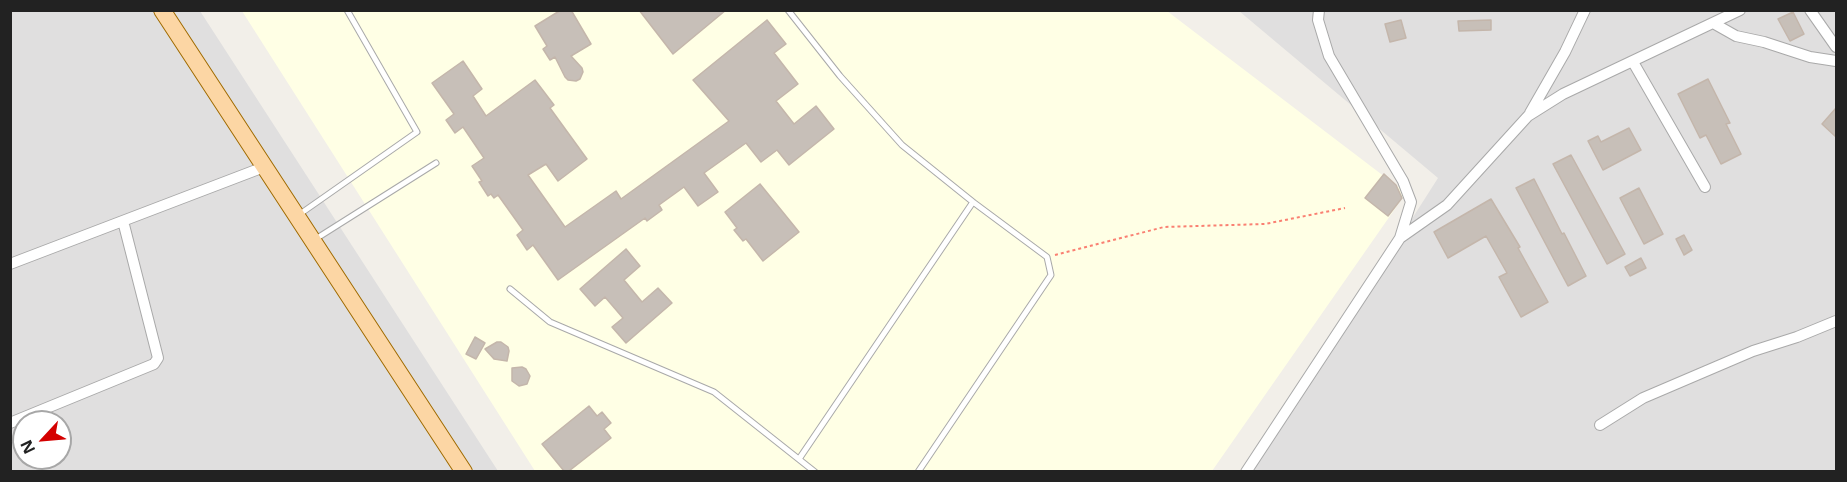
<!DOCTYPE html>
<html>
<head>
<meta charset="utf-8">
<style>
	body { margin:0 }
	#map { position:relative; width:1847px; height:482px; overflow:hidden; background:#f2efe9; font-family:"Open Sans",sans-serif }
	canvas { display:block }
	.frame { position:absolute; inset:0; border:12px solid #222; pointer-events:none }
	.north { position:absolute; left:12px; top:410px; width:60px; height:60px; box-sizing:border-box; background:#fff; border:2px solid #a7a7a7; border-radius:50%; rotate:244deg; font-size:16px; font-weight:700; line-height:24px; text-align:center; color:#222 }
	.north::after { content:''; display:block; margin:auto; width:21px; height:27px; background:#d40000; clip-path:polygon(50% 0,100% 100%,50% 72%,0 100%) }
</style>
</head>
<body>
<div id="map">
<canvas width="1847" height="482"></canvas>
<div class="frame"></div>
<div class="north">N</div>
</div>
<script>
const c = document.querySelector('canvas').getContext('2d');
c.lineJoin = 'round';
function paint(path, color) {
  c.fillStyle = color;
  c.fill(path, 'evenodd');
}
function toPath(rows) {
  const path = new Path2D();
  for (const r of rows) {
    path.moveTo(r[0], r[1]);
    for (let i = 2; i < r.length; i += 2) path.lineTo(r[i], r[i + 1]);
  }
  return path;
}
function stroke(path, color, width, dash) {
  c.strokeStyle = color;
  c.lineWidth = width;
  c.lineCap = dash ? 'butt' : 'round';
  c.setLineDash(dash || []);
  c.stroke(path);
}
const residential = toPath([
	[10,11,200,11,498,471,11,471],
	[24,422,60,422,60,458,24,458],
	[1239,11,1836,11,1836,471,1251,471,1438,178]
]);
const education = toPath([
	[242,11,1167,11,1406,193,1212,471,535,471]
]);
const building = toPath([
	[561,10,571,10,591,44,571,56,582,68,583,72,580,79,576,81,568,80,565,77,555,57,550,60,543,49,547,46,535,26,561,10],
	[639,10,726,10,673,54,639,10],
	[1793,12,1804,34,1790,41,1778,19,1793,12],
	[767,20,786,44,774,53,798,84,776,101,794,124,816,106,834,129,789,165,777,150,761,162,746,143,704,173,718,192,698,206,684,187,659,205,662,210,647,221,645,218,558,280,533,245,527,250,517,235,523,230,498,195,494,198,491,194,488,196,479,182,482,181,472,166,484,158,463,127,455,133,446,120,454,114,432,83,463,61,482,89,473,96,486,116,535,80,554,105,550,108,587,159,558,181,546,164,528,175,565,227,616,191,621,199,729,121,693,80,767,20],
	[1401,20,1406,38,1390,42,1385,24,1401,20],
	[1491,20,1491,30,1459,31,1458,21,1491,20],
	[1708,79,1730,123,1726,124,1741,154,1721,164,1706,135,1700,138,1678,94,1708,79],
	[1836,108,1836,137,1822,124,1836,108],
	[1629,128,1641,150,1603,170,1588,141,1598,136,1601,142,1629,128],
	[1571,155,1625,254,1607,264,1553,164,1571,155],
	[1384,174,1396,185,1402,198,1388,216,1365,198,1384,174],
	[1534,179,1562,234,1564,233,1586,276,1568,286,1516,188,1534,179],
	[760,184,799,232,763,261,746,239,743,241,734,230,737,228,725,212,760,184],
	[1639,188,1663,234,1644,244,1620,198,1639,188],
	[1491,199,1520,247,1518,248,1548,302,1521,317,1499,277,1507,273,1486,236,1448,258,1434,232,1491,199],
	[1684,235,1692,250,1684,255,1676,239,1684,235],
	[626,249,640,266,624,280,642,302,658,288,672,303,626,343,612,327,623,318,605,297,595,306,580,289,626,249],
	[1641,258,1646,268,1630,276,1625,267,1641,258],
	[475,337,485,343,476,359,466,354,475,337],
	[497,342,501,342,508,347,509,351,507,361,494,359,485,349,497,342],
	[522,367,526,369,530,376,527,384,519,386,512,381,512,368,522,367],
	[589,406,597,416,602,412,611,423,604,429,611,438,569,471,564,471,542,444,589,406]
]);
const path = toPath([
	[1055,255,1164,227,1265,224,1345,208]
]);
const lane = toPath([
	[788,10,840,76,902,145,973,202,1047,257,1051,275,918,472],
	[300,214,417,132,347,10],
	[314,240,436,163],
	[510,289,550,322,714,392,815,472],
	[799,459,973,202]
]);
const street = toPath([
	[1319,10,1318,20,1329,56,1403,181,1411,202,1400,238],
	[1810,10,1836,47],
	[1713,23,1736,36,1764,42,1810,57,1836,61],
	[1633,62,1705,187],
	[1530,113,1565,52,1585,10],
	[10,264,264,167],
	[10,423,154,364,158,358,123,221],
	[1600,425,1643,398,1753,351,1797,337,1836,321],
	[1246,472,1400,238,1447,205,1528,116,1563,94,1740,10]
]);
const primary = toPath([
	[162,10,464,472]
]);
paint(residential, '#e0dfdf');
paint(education, '#ffffe5');
paint(building, '#c7bfb8');
stroke(building, '#c4b6ab', 1.5);
stroke(lane, '#a9a9a9', 7);
stroke(street, '#a9a9a9', 12);
stroke(primary, '#a06b00', 18);
stroke(path, '#fa8072', 2, [3, 3]);
stroke(lane, '#fff', 5);
stroke(street, '#fff', 10);
stroke(primary, '#fcd6a4', 16);
</script>
</body>
</html>
